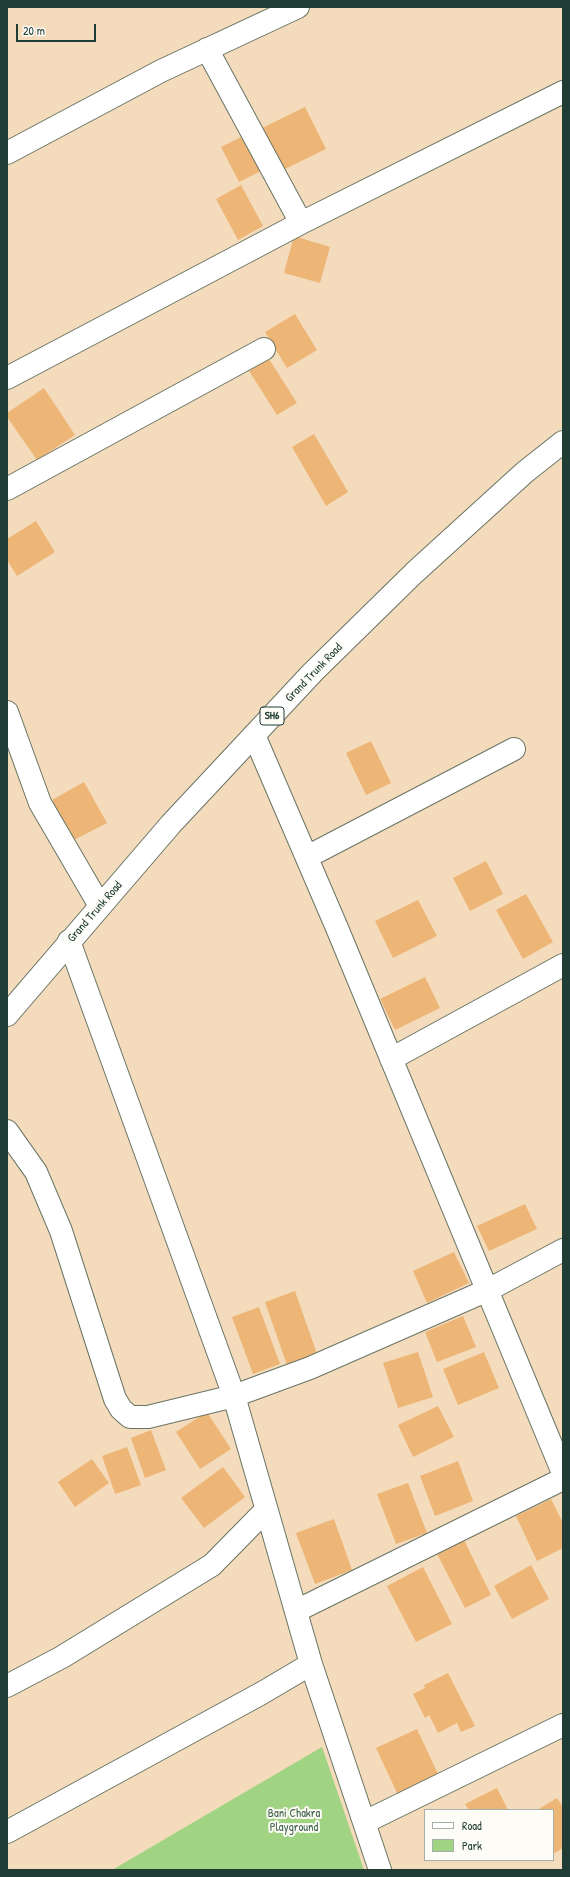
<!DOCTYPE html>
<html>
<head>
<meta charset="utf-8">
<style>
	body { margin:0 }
	#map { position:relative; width:570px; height:1877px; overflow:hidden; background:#f3dbbc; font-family:"Patrick Hand",sans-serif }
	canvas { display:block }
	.frame { position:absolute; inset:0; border:8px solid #1f3d34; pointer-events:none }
	.legend { position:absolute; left:424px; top:1809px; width:130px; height:52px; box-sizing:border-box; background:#fdfcf7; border:1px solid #a4b0a9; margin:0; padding:5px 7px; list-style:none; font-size:12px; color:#1f3d34 }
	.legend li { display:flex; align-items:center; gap:8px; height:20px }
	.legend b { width:20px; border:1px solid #a4b0a9 }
	.scale { position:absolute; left:16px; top:24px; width:80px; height:18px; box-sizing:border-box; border:2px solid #1f3d34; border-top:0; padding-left:5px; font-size:12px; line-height:14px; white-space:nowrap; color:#1f3d34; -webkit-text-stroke:3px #fdfcf7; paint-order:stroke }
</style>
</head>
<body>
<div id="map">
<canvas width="570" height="1877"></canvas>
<div class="frame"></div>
<ul class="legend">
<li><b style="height:5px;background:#fff"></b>Road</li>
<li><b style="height:11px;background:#a0d382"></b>Park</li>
</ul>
<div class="scale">20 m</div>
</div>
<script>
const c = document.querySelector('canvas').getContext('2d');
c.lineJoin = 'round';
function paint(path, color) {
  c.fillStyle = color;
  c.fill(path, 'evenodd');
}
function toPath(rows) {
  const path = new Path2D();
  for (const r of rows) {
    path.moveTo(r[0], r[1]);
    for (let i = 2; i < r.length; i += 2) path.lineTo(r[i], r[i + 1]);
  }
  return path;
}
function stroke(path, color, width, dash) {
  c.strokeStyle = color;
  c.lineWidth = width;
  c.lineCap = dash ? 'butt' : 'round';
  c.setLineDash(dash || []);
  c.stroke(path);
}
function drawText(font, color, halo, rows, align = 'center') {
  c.font = font + ' "Patrick Hand",sans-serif';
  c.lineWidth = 4;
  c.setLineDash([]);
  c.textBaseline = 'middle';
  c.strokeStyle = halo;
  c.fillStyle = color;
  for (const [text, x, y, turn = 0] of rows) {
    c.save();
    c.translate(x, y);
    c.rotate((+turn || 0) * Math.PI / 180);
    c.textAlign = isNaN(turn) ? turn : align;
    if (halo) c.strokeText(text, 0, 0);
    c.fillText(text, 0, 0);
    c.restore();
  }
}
const green = toPath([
	[322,1747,364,1870,112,1870]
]);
const building = toPath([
	[305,107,326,149,283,170,262,128],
	[243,136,261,171,239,182,221,147],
	[241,185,263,226,238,240,216,199],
	[294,236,330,247,320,283,284,273],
	[295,314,317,350,287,368,265,332],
	[269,359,297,403,277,415,249,371],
	[44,388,75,435,37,460,7,417,7,413],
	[314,434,348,492,326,506,292,447],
	[36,521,55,552,17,576,7,560,7,539],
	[371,741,391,783,366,795,346,753],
	[84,782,107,823,74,840,52,800],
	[486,861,503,894,470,911,453,878],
	[526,894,553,942,523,959,496,910],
	[418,900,437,936,393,958,375,921],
	[425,977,440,1008,395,1030,380,999],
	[525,1204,537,1229,489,1251,477,1226],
	[454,1252,469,1283,427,1303,413,1271],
	[295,1291,317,1354,287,1365,265,1302],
	[259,1307,280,1364,253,1374,232,1317],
	[463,1316,476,1347,437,1362,425,1332],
	[418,1352,433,1397,398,1408,383,1363],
	[484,1352,499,1388,458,1405,443,1369],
	[438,1406,454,1437,413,1457,398,1425],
	[207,1412,231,1449,200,1469,176,1432],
	[151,1430,166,1470,145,1478,131,1438],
	[127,1447,141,1485,115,1494,102,1456],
	[92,1459,109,1483,75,1507,58,1482],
	[458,1461,473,1501,435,1516,420,1476],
	[223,1467,245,1497,204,1528,181,1498],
	[408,1483,427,1533,396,1544,377,1494],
	[551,1499,563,1523,563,1548,537,1561,516,1516],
	[334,1519,352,1570,315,1584,296,1533],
	[462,1536,491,1595,465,1608,435,1550],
	[531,1565,549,1599,512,1619,494,1586],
	[423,1567,452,1624,416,1642,387,1586],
	[448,1673,475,1726,461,1732,457,1723,438,1733,429,1715,425,1718,413,1694,425,1688,424,1685],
	[417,1729,439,1776,398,1795,376,1748],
	[497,1788,508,1810,469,1810,465,1804],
	[557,1798,563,1807,563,1848,553,1854,553,1810,537,1810]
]);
const street = toPath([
	[207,49,301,223],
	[7,153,161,71,298,7],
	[7,378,301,223,563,92],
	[7,489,264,349],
	[7,712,40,803,100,906],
	[254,735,337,928,563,1473],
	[307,857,514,749],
	[69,941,234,1396,311,1664,380,1870],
	[391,1059,563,965],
	[7,1131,36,1172,61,1231,115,1399,121,1409,130,1417,148,1417,234,1396,310,1368,488,1290,563,1250],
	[296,1611,563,1479],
	[7,1686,62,1657,212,1565,266,1510],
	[365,1822,563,1725],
	[7,1832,262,1693,311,1664]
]);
const primary = toPath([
	[7,1015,171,824,313,672,414,573,525,472,563,442]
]);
const shields = [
	[272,716,24]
];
const shieldNames = [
	["SH6",272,716]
];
const streetNames = [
	["Grand Trunk Road",314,673,-46],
	["Grand Trunk Road",95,912,-49]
];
const parkNames = [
	["Bani Chakra",294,1814],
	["Playground",294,1828]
];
paint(green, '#a0d382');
paint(building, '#eeb676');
stroke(street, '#697464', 24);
stroke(primary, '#697464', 24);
stroke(street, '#fff', 22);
stroke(primary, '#fff', 22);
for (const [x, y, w] of shields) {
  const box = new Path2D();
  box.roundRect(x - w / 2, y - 9, w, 18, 3);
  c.fillStyle = '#fdfcf7';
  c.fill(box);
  stroke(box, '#1f3d34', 1);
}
drawText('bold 11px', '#1f3d34', null, shieldNames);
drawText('12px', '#1f3d34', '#fdfcf7', streetNames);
drawText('12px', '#3f6248', '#fdfcf7', parkNames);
</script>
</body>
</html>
